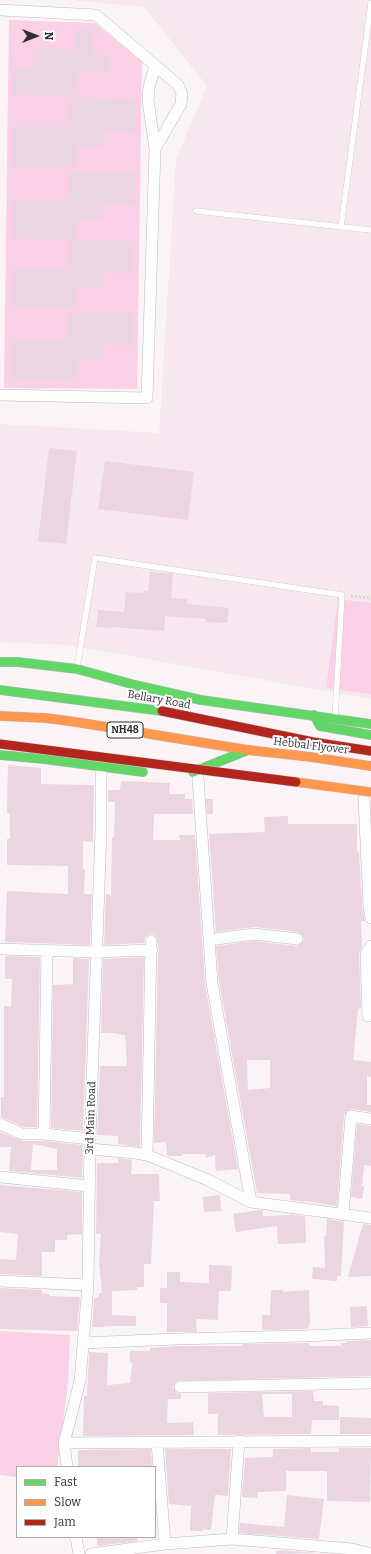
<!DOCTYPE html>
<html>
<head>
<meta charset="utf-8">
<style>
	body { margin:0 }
	#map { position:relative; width:371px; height:1554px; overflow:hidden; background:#faf4f7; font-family:Bitter,serif }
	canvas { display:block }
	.legend { position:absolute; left:16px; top:1466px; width:140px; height:72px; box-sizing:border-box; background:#fff; border:1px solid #adabad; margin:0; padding:5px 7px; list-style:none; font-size:12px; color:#332e31 }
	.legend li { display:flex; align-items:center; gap:8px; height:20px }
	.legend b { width:20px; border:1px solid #adabad }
	.north { position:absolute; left:16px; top:16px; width:40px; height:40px; -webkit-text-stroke:3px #fff; paint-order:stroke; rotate:90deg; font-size:11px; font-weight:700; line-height:16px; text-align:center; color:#332e31 }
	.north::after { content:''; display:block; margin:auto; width:14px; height:18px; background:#332e31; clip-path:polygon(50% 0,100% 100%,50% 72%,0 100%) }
</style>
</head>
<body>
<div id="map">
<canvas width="371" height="1554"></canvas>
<ul class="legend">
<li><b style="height:5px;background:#63d668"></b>Fast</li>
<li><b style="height:5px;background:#ff974d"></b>Slow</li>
<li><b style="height:5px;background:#b3261e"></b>Jam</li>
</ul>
<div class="north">N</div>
</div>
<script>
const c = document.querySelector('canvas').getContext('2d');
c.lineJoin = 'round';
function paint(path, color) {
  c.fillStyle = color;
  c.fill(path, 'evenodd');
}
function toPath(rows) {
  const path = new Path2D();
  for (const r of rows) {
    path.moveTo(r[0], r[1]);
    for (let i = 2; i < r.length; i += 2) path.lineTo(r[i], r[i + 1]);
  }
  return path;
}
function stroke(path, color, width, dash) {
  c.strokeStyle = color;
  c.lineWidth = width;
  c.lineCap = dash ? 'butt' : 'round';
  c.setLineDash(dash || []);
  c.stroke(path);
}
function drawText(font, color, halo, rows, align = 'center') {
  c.font = font + ' Bitter,serif';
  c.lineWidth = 4;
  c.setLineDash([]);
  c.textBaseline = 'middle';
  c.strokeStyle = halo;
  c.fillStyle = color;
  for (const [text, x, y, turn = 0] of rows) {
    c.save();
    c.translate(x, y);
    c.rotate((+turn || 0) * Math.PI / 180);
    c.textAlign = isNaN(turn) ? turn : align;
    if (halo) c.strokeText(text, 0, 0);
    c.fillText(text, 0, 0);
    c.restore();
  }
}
const built = toPath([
	[72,0,371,0,371,699,68,645,0,642,0,424,159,433,176,159,207,86,144,7]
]);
const green = toPath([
	[9,20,95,23,142,62,137,389,4,388],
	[338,599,371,603,371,694,326,688],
	[0,1331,70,1335,68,1384,57,1467,17,1467,17,1477,0,1475]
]);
const building = toPath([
	[75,28,93,28,93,54,107,55,107,72,78,72,78,95,12,94,13,68,33,68,33,49,74,50],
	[70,98,135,99,135,131,105,131,105,147,77,146,77,166,13,166,14,126,70,126],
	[70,171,135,172,134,204,104,203,104,219,76,219,76,239,13,238,13,199,70,199],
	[69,241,134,241,133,274,103,273,103,289,75,289,75,309,12,308,13,268,69,269],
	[68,313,133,313,133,346,103,345,103,361,75,361,75,381,12,380,12,340,68,341],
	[49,448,77,451,66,544,38,541],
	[105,461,194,472,188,520,98,509],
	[150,572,173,574,171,598,187,599,187,604,229,608,227,623,205,622,206,619,165,616,164,631,111,627,111,628,96,627,98,610,124,612,126,592,142,593,143,591,148,591],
	[8,765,41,768,41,784,94,785,93,842,83,841,83,869,85,869,84,894,92,894,90,945,5,942,7,891,68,894,68,866,7,865,7,839,10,839,10,813,7,813],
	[121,781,170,783,169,794,185,794,185,799,192,799,193,814,154,814,153,840,180,840,179,835,195,835,205,984,238,1169,216,1171,215,1155,206,1158,205,1154,182,1154,183,1156,169,1156,167,1155,166,1142,154,1143,158,954,159,950,157,938,155,935,151,934,145,937,144,943,104,945,106,894,111,895,112,837,114,837,115,802,108,802,108,790,120,790],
	[206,799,213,799,213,814,207,814],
	[288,816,288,824,357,824,357,852,359,851,362,906,365,921,361,921,362,947,359,954,361,1008,358,1009,353,1060,371,1062,371,1077,367,1076,367,1105,371,1105,371,1112,352,1109,348,1110,344,1115,337,1206,304,1201,304,1202,290,1200,290,1194,257,1193,219,982,216,946,254,941,297,946,302,943,304,939,301,934,298,932,255,927,216,932,209,834,265,832,264,817],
	[247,1060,270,1060,270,1088,248,1090],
	[5,956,40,957,37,1127,24,1127,1,1117,1,1097,4,1097,4,1006,11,1007,12,979,5,979],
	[144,957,140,1147,118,1144,118,1136,97,1135,100,1066,127,1066,125,1035,116,1034,116,1033,101,1033,103,959],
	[73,958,89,959,83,1131,51,1128,53,985,73,984],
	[357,1124,371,1126,371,1166,364,1165,362,1186,364,1186,362,1199,351,1197],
	[0,1132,22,1141,44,1141,83,1145,82,1178,9,1171,11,1147,0,1147],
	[33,1144,57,1149,57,1170,31,1170],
	[118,1158,132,1160,131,1174,159,1174,160,1201,154,1201,151,1264,144,1264,144,1287,137,1287,137,1290,112,1291,112,1315,136,1316,136,1326,105,1326,105,1327,92,1327,94,1298,99,1298,99,1293,102,1293,99,1262,101,1234,96,1234,97,1163,118,1163],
	[0,1185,82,1192,82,1234,67,1235,67,1240,55,1240,55,1252,42,1252,42,1276,0,1274,0,1259,16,1260,18,1234,0,1232],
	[220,1195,221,1211,204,1212,203,1197],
	[260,1210,263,1211,263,1216,289,1215,289,1214,305,1216,306,1243,278,1244,277,1226,236,1232,233,1214],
	[327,1219,344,1222,341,1276,337,1276,337,1281,312,1279,313,1267,325,1268,324,1236,326,1236],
	[363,1224,371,1225,371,1276,348,1277],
	[209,1265,232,1266,231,1291,219,1291,218,1320,196,1319,197,1332,167,1332,167,1303,160,1303,160,1288,167,1288,167,1272,180,1272,180,1282,209,1283],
	[0,1288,42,1290,42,1293,49,1294,49,1296,80,1297,77,1331,0,1329],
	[271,1290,283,1290,283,1292,309,1290,310,1325,308,1325,309,1329,262,1330,262,1315,270,1315],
	[367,1306,368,1326,351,1327,350,1307],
	[371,1340,371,1376,177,1381,174,1384,173,1388,176,1393,181,1394,181,1399,168,1399,167,1422,168,1423,193,1422,194,1435,83,1436,84,1396,87,1396,89,1352,108,1353,107,1385,130,1383,132,1363,130,1363,130,1351,150,1351,150,1348,176,1346,242,1346,243,1344,309,1343,309,1346,341,1346,341,1343,347,1343,346,1341],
	[313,1391,314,1401,323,1401,323,1405,339,1406,339,1420,312,1420,311,1434,218,1435,218,1414,208,1414,208,1393],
	[262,1394,292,1394,292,1417,264,1417],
	[340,1417,371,1418,371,1434,340,1434],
	[311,1448,311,1452,339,1452,339,1448,371,1448,370,1502,327,1501,327,1472,324,1471,286,1471,286,1491,258,1492,257,1498,242,1497,245,1458,273,1457,273,1449],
	[151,1449,152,1467,135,1466,78,1467,78,1450],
	[165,1449,231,1449,228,1496,215,1495,211,1530,203,1529,203,1531,190,1531,191,1506,169,1504],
	[287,1495,324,1499,319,1539,239,1533,240,1523,284,1527],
	[97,1537,137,1537,138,1541,97,1546],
	[277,1550,318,1553,276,1554]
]);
const path = toPath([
	[351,596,371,598]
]);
const lane = toPath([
	[196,211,371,230],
	[341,227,371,3],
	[77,668,95,558,342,595,335,718]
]);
const street = toPath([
	[0,10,96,15,178,85,182,94,181,104,155,149,147,398,0,395],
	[155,66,149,87,148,100,155,149],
	[198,778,212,983,251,1202,371,1218],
	[364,799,369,906,371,918],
	[209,940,254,934,297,939],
	[371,946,366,954,368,1016,371,1016],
	[0,949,97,952,152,950],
	[0,1124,22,1134,44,1134,90,1139],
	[44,1134,47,950],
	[90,1149,135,1153,147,1155,208,1180,251,1202],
	[147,1155,151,941],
	[0,1177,89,1186],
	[343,1215,351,1116,371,1119],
	[0,1281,88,1285],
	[83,1343,176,1339,304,1336,371,1333],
	[180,1387,371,1383],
	[157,1442,165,1544],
	[64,1443,371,1441],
	[67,1467,64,1443,80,1381,88,1285,90,1139,101,829,101,767],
	[76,1537,79,1554],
	[232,1539,239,1441],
	[91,1554,165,1544,232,1539,352,1549,371,1554]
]);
const fast = toPath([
	[0,662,18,662,77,669,135,685,201,700,371,724],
	[0,690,162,711],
	[314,715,320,726,371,735],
	[0,755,44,759,143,772],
	[193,772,248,750]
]);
const slow = toPath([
	[0,716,46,718,76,722,248,750,311,757,371,766]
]);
const jam = toPath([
	[162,711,313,742,371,751]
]);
const slowBridge = toPath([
	[296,782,371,792]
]);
const jamBridge = toPath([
	[0,744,296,782]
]);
const shields = [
	[125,730,36]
];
const shieldNames = [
	["NH48",125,730]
];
const streetNames = [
	["Bellary Road",159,700,10],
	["Hebbal Flyover",311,746,7],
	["3rd Main Road",91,1118,-88]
];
paint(built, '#f7e8ef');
paint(green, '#fad0e6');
paint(building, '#ead5e0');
stroke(lane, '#bfbabd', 6);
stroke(street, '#bfbabd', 12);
stroke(fast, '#bfbabd', 10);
stroke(slow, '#bfbabd', 10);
stroke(jam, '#bfbabd', 10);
stroke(path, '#d7d4d5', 2.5, [2, 2]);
stroke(lane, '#fefdfe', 5.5);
stroke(street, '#fefdfe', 11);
stroke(fast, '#63d668', 9);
stroke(slow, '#ff974d', 9);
stroke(jam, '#b3261e', 9);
stroke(slowBridge, '#d5d1d3', 10, []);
stroke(jamBridge, '#d5d1d3', 10, []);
stroke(slowBridge, '#ff974d', 9);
stroke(jamBridge, '#b3261e', 9);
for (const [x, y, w] of shields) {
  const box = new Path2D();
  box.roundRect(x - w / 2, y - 8, w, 16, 3);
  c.fillStyle = '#fff';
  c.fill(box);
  stroke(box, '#332e31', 1);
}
drawText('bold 10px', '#332e31', null, shieldNames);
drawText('11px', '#332e31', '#fff', streetNames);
</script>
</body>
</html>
